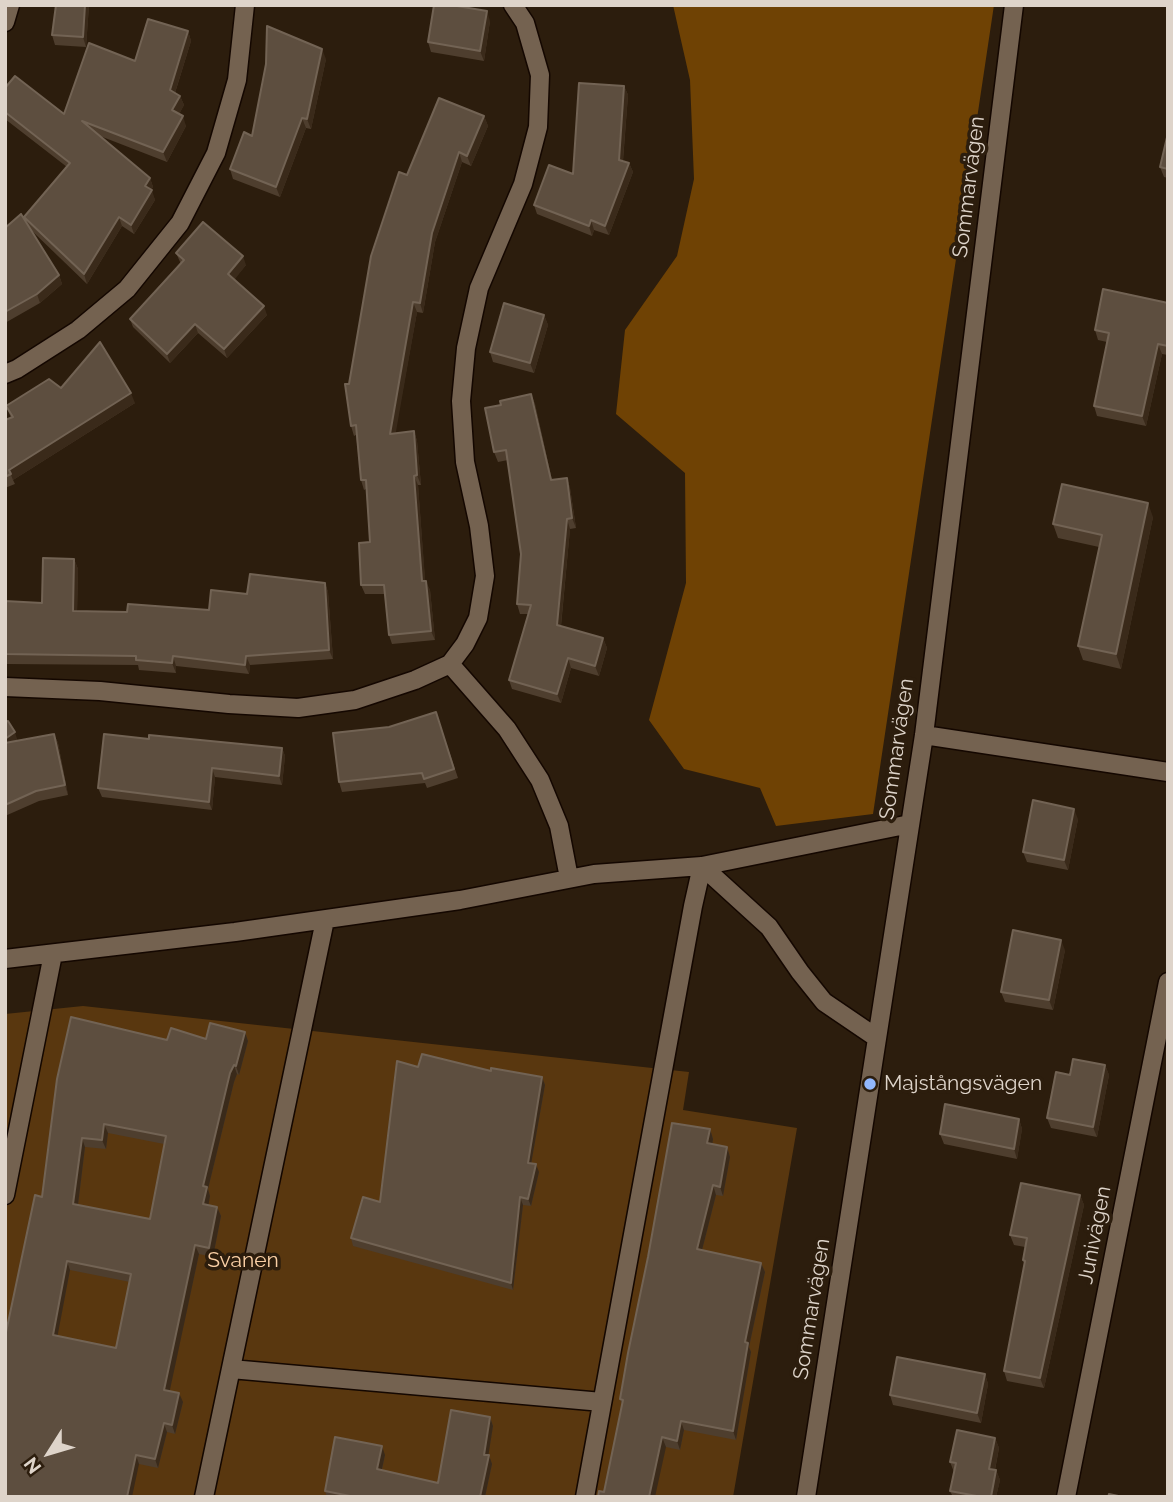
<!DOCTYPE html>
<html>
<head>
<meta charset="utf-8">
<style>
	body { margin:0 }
	#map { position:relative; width:1173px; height:1502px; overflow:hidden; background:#2c1d0d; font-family:Raleway,sans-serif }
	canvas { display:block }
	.frame { position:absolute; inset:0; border:7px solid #ded4ca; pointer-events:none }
	.north { position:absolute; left:14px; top:1418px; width:70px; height:70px; -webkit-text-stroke:5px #2c1d0d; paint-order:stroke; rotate:233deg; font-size:19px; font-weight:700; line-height:28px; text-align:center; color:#ded4ca }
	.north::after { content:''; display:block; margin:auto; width:24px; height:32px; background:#ded4ca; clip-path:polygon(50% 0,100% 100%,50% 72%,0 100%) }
</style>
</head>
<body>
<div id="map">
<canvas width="1173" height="1502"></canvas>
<div class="frame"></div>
<div class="north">N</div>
</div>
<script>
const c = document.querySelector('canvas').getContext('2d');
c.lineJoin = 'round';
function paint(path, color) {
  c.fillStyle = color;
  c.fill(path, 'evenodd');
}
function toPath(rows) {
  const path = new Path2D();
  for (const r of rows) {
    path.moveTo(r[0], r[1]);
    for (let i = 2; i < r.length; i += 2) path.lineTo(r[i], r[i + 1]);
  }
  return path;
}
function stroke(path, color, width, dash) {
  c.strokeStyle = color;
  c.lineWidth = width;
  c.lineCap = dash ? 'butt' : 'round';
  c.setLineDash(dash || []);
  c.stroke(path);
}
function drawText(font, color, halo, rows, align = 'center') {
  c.font = font + ' Raleway,sans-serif';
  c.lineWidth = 7;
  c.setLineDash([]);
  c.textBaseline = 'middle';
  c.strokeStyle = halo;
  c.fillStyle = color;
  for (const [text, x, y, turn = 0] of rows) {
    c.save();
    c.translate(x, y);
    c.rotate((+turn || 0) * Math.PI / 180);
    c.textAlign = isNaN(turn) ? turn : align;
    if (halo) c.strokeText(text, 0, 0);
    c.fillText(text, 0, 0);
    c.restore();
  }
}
const green = toPath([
	[83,1006,689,1072,683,1110,797,1128,733,1497,5,1497,5,1014]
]);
const forest = toPath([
	[673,5,994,5,873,814,776,826,760,788,684,769,649,720,686,583,685,473,616,414,625,330,677,256,694,179,690,80]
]);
const minor = toPath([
	[513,5,525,23,540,75,538,127,523,184,479,288,466,348,461,401,465,462,479,526,485,576,478,618,465,644,450,664,507,729,540,780,559,826,569,878],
	[5,22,10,5],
	[5,374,17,369,78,330,127,289,180,223,216,153,237,80,245,5],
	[5,687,100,691,229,704,298,708,355,700,415,680,450,664],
	[924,735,1168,772],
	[5,959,235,932,460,900,594,874,702,866,910,824],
	[5,1195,53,954],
	[231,1369,602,1402],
	[204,1497,325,920],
	[585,1497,693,906,702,866,769,927,800,972,824,1002,877,1038],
	[806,1497,924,735,1014,5],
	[1066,1497,1168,982]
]);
const wall = toPath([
	[56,5,89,5,86,47,55,45,52,35],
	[490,21,484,61,431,52,428,42],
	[188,31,191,41,175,93,180,96,184,105,179,114,186,126,167,162,100,136,150,178,153,187,151,190,155,200,134,234,122,226,87,284,31,230,59,275,62,284,40,303,5,323,5,228,25,220,24,217,67,167,5,119,5,88,64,114,135,61],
	[326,59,311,129,306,128,280,197,233,179,230,169,252,136],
	[624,86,628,95,623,161,629,163,633,172,609,235,594,230,592,236,537,214,534,205,573,174],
	[484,116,488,126,471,166,462,162,435,242,423,313,417,312,395,433,414,431,417,441,421,485,418,485,425,581,430,590,435,640,392,644,389,635,385,594,365,594,361,585,370,542,366,489,364,490,361,480,356,435,354,436,351,426,349,384,407,175],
	[1168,133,1168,178,1164,177,1160,167],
	[176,253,246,265,234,279,267,315,227,358,198,333,170,363,133,327,130,319,181,264],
	[1168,303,1168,355,1162,354,1146,426,1097,416,1094,406,1107,342,1098,340,1095,330],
	[544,315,548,325,534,373,493,362,490,352],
	[61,388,135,403,13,480,15,484,5,488,5,420,11,418,6,406],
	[531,394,535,404,552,480,567,478,570,488,576,528,570,529,561,626,603,638,607,648,599,676,571,668,561,703,512,689,509,680,528,614,520,614,517,604,521,554,508,460,498,462,494,452,501,405],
	[1153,517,1121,669,1083,660,1078,646,1099,547,1058,538,1053,524],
	[74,559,78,569,77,611,127,612,209,610,247,594,325,583,328,592,333,659,250,665,249,674,176,666,176,673,139,670,138,665,5,664,5,601,42,603],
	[436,712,458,778,427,788,425,783,342,792,339,782,389,727],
	[5,722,18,741,54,734,58,743,68,795,39,801,5,816],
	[149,739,282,748,285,756,282,785,215,777,212,810,102,797,98,788],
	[1078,819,1068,870,1027,862,1023,852],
	[1065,950,1053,1010,1005,1002,1001,992],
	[245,1032,248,1041,239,1075,237,1074,234,1082,208,1189,210,1196,208,1205,217,1207,221,1216,213,1257,199,1254,169,1391,183,1402,175,1434,167,1432,158,1468,139,1464,5,1497,42,1197,57,1079,167,1040,206,1039],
	[108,1133,164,1144,150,1219,78,1205,85,1147,106,1149],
	[70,1270,130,1282,116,1348,57,1336],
	[1105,1065,1109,1075,1097,1137,1051,1128,1047,1118,1070,1075],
	[418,1067,491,1071,542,1077,545,1085,531,1164,539,1172,531,1206,523,1205,513,1290,353,1246,351,1238,380,1202],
	[1019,1119,1022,1129,1017,1159,944,1144,940,1134],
	[710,1129,713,1139,712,1144,727,1147,730,1157,723,1196,716,1195,702,1250,761,1263,765,1272,749,1347,751,1352,736,1440,684,1430,680,1450,666,1447,604,1492,622,1404,620,1399],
	[1080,1195,1084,1205,1044,1388,1007,1381,1004,1371,1025,1266,1023,1260,1025,1247,1014,1245,1010,1235],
	[985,1374,988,1384,981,1423,893,1405,890,1395],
	[490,1417,493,1426,488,1455,492,1464,485,1497,327,1497,325,1491,385,1455,382,1470,438,1483],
	[995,1438,999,1448,995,1470,996,1470,1000,1480,996,1497,953,1497,950,1491,954,1472,950,1462]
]);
const shadedWall = toPath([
	[85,5,89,5,86,47,83,37],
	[487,11,490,21,484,61,480,51],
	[188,31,191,41,173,99,170,90],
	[322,49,326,59,311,129,307,119],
	[624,86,628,95,622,170,619,160],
	[180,96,184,105,176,120,172,110],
	[183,116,186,126,167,162,163,152],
	[484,116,488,126,471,166,467,156],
	[302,118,306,128,280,197,276,187],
	[459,152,462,162,435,242,423,313,420,303,432,233],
	[629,163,633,172,609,235,605,226],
	[150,178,153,187,149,194,152,190,155,200,134,234,131,225,145,186],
	[119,217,122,226,87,284,84,274],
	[591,220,594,230,592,236,589,226],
	[243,256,246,265,232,283,228,274],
	[59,275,62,284,40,303,37,294],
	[413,302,417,312,394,443,390,434],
	[264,306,267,315,227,358,224,349],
	[544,315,548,325,534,373,530,363],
	[195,324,198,333,170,363,167,354],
	[1158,344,1162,354,1146,426,1142,416],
	[131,393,135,403,13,480,9,470],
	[531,394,535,404,554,490,551,480],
	[414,431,417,441,421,485,417,475],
	[414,476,418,485,426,591,422,581],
	[567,478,570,488,576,528,572,518],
	[1148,503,1153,517,1121,669,1116,654],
	[567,519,570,529,560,634,557,625],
	[74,559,78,569,77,620,73,611],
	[426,581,430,590,435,640,431,631],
	[325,583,328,592,333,659,329,650],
	[603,638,607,648,599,676,595,666],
	[173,656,176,666,176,673,172,663],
	[246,656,250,665,249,674,245,665],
	[568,658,571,668,561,703,557,694],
	[15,732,18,742,5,752,5,739],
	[54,734,58,743,68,795,65,785],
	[282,748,285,756,282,785,279,776],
	[212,768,215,777,212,810,209,802],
	[1074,809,1078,819,1068,870,1064,860],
	[1061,940,1065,950,1053,1010,1049,1000],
	[245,1032,248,1041,239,1075,236,1066],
	[234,1065,237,1074,234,1082,208,1189,210,1196,207,1213,203,1204,203,1186,230,1073],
	[1105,1065,1109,1075,1097,1137,1093,1127],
	[542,1077,545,1085,530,1170,528,1163],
	[1019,1119,1022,1129,1017,1159,1014,1149],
	[104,1124,108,1133,106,1149,102,1140],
	[710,1129,713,1139,711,1153,707,1143],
	[82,1138,85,1147,77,1213,73,1204],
	[727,1147,730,1157,723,1196,720,1187],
	[536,1164,539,1172,531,1206,528,1199],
	[713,1185,716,1195,700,1258,697,1249],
	[1080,1195,1084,1205,1044,1388,1040,1378],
	[520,1197,523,1205,513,1290,511,1283],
	[217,1207,221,1216,213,1257,209,1248],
	[195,1245,199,1254,168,1399,164,1390],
	[67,1261,70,1270,56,1344,53,1335],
	[761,1263,765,1272,749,1347,751,1352,736,1440,733,1431,745,1342],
	[985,1374,988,1384,981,1423,977,1413],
	[179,1393,183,1402,175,1434,172,1425],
	[490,1417,493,1426,487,1464,484,1455],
	[681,1421,684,1430,680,1450,677,1441],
	[164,1423,167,1432,158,1468,155,1459],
	[662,1437,666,1447,655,1497,649,1497],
	[995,1438,999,1448,993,1479,989,1469],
	[382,1446,385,1455,380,1478,377,1469],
	[136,1455,139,1464,132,1497,127,1497],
	[489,1455,492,1464,485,1497,480,1497],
	[996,1470,1000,1480,996,1497,991,1497]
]);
const building = toPath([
	[56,5,85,5,83,37,52,35,56,5],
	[434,5,451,5,487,11,480,51,428,42,434,5],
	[148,19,188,31,170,90,180,96,172,110,183,116,163,152,82,121,150,178,145,186,152,190,131,225,119,217,84,274,24,217,70,163,5,112,5,88,15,76,64,114,89,43,135,61,148,19],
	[267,26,322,49,307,119,302,118,276,187,230,169,244,132,252,136,266,64,267,26],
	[579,83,624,86,619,160,629,163,605,226,591,220,589,226,534,205,549,165,573,174,579,83],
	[439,98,484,116,467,156,459,152,432,233,420,303,413,302,390,434,414,431,417,475,414,476,422,581,426,581,431,631,389,635,384,585,361,585,359,543,370,542,366,480,361,480,356,425,351,426,345,384,349,384,371,256,399,172,407,175,439,98],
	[1168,133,1168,169,1160,167,1168,133],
	[21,214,59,275,37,294,5,312,5,228,21,214],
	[203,222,243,256,228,274,264,306,224,349,195,324,167,354,130,319,184,260,176,253,203,222],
	[1103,289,1168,303,1168,346,1158,344,1142,416,1094,406,1109,333,1095,330,1103,289],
	[504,303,544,315,530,363,490,352,504,303],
	[100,342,131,393,9,470,11,474,5,477,5,420,13,417,6,406,49,379,61,388,100,342],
	[531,394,551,480,567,478,572,518,567,519,557,625,603,638,595,666,568,658,557,694,509,680,531,605,517,604,521,554,506,450,494,452,485,408,501,405,500,401,531,394],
	[1062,484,1148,503,1116,654,1078,646,1102,535,1053,524,1062,484],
	[43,558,74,559,73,611,127,612,128,604,209,610,211,590,247,594,250,574,325,583,329,650,246,656,245,665,173,656,172,663,136,660,136,656,5,654,5,601,42,603,43,558],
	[436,712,454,769,424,779,422,773,339,782,333,733,389,727,436,712],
	[8,721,15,732,5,739,5,722,8,721],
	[54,734,65,785,36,791,5,805,5,743,54,734],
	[104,734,149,739,149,735,282,748,279,776,212,768,209,802,98,788,104,734],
	[1033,800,1074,809,1064,860,1023,852,1033,800],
	[1013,930,1061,940,1049,1000,1001,992,1013,930],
	[71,1017,167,1040,171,1028,206,1039,210,1023,245,1032,236,1066,234,1065,230,1073,203,1186,207,1187,203,1204,217,1207,209,1248,195,1245,164,1390,179,1393,172,1425,164,1423,155,1459,136,1455,127,1497,5,1497,5,1337,35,1195,42,1197,57,1079,71,1017],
	[104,1124,166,1136,150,1219,73,1204,82,1138,102,1140,104,1124],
	[67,1261,131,1274,116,1348,53,1335,67,1261],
	[422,1054,491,1071,491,1068,542,1077,528,1163,536,1164,528,1199,520,1197,511,1283,351,1238,363,1197,380,1202,397,1061,418,1067,422,1054],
	[1073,1059,1105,1065,1093,1127,1047,1118,1056,1072,1070,1075,1073,1059],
	[945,1104,1019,1119,1014,1149,940,1134,945,1104],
	[672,1123,710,1129,707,1143,727,1147,720,1187,713,1185,697,1249,761,1263,745,1342,748,1343,733,1431,681,1421,677,1441,662,1437,649,1497,598,1497,599,1491,604,1492,623,1400,620,1399,628,1353,648,1257,672,1123],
	[1021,1183,1080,1195,1040,1378,1004,1371,1025,1261,1023,1260,1027,1238,1010,1235,1021,1183],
	[897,1357,985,1374,977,1413,890,1395,897,1357],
	[451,1410,490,1417,484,1455,489,1455,480,1497,355,1497,325,1491,335,1437,382,1446,377,1469,438,1483,451,1410],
	[957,1430,995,1438,989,1469,996,1470,991,1497,982,1497,950,1491,956,1463,950,1462,957,1430],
	[1109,1494,1123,1497,1108,1497,1109,1494]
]);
const markers = [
	[870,1084,7,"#92b7fd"]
];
const streetNames = [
	["Sommarvägen",969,187,-83],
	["Sommarvägen",897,749,-82],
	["Junivägen",1095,1235,-79],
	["Sommarvägen",812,1309,-81]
];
const poiNames = [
	["Majstångsvägen",884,1084]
];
const parkNames = [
	["Svanen",243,1261]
];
paint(green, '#59370f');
paint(forest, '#6f4204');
stroke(minor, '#140700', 21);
stroke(minor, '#746250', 18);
paint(wall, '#4e3e2e');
paint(shadedWall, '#3a2a1a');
paint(building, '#5d4e3f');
stroke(building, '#726354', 2);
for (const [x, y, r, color] of markers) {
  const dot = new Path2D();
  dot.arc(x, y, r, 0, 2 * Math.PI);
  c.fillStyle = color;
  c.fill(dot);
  stroke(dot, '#2c1d0d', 2.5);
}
drawText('21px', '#ded4ca', '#2c1d0d', streetNames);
drawText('21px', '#ded4ca', '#2c1d0d', poiNames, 'left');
drawText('21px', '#facfa5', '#2c1d0d', parkNames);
</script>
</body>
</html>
